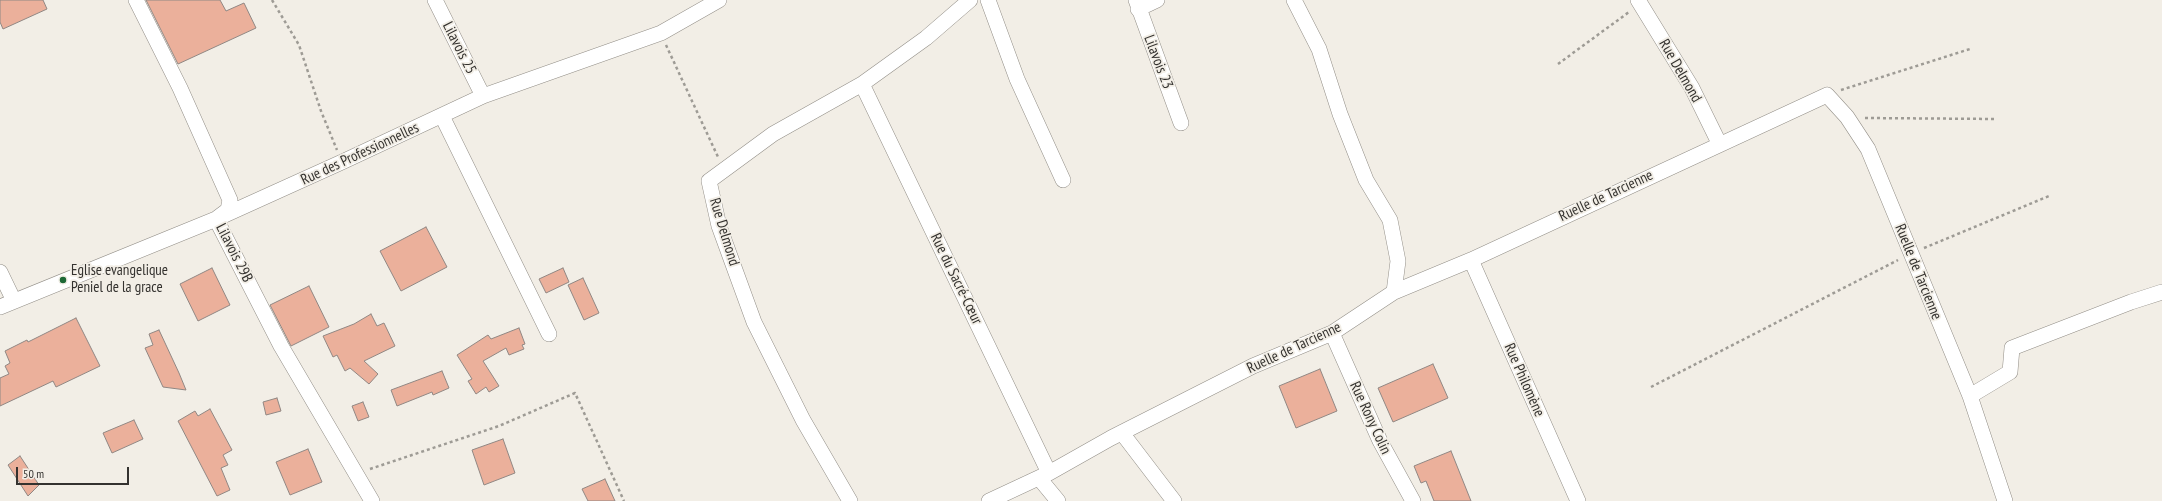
<!DOCTYPE html>
<html>
<head>
<meta charset="utf-8">
<style>
	body { margin:0 }
	#map { position:relative; width:2162px; height:501px; overflow:hidden; background:#f2eee6; font-family:"PT Sans Narrow",sans-serif }
	canvas { display:block }
	.scale { position:absolute; left:16px; top:467px; width:113px; height:18px; box-sizing:border-box; border:2px solid #34322f; border-top:0; padding-left:5px; font-size:12px; line-height:14px; white-space:nowrap; color:#34322f; -webkit-text-stroke:3px #f2eee6; paint-order:stroke }
</style>
</head>
<body>
<div id="map">
<canvas width="2162" height="501"></canvas>
<div class="scale">50 m</div>
</div>
<script>
const c = document.querySelector('canvas').getContext('2d');
c.lineJoin = 'round';
function paint(path, color) {
  c.fillStyle = color;
  c.fill(path, 'evenodd');
}
function toPath(rows) {
  const path = new Path2D();
  for (const r of rows) {
    path.moveTo(r[0], r[1]);
    for (let i = 2; i < r.length; i += 2) path.lineTo(r[i], r[i + 1]);
  }
  return path;
}
function stroke(path, color, width, dash) {
  c.strokeStyle = color;
  c.lineWidth = width;
  c.lineCap = dash ? 'butt' : 'round';
  c.setLineDash(dash || []);
  c.stroke(path);
}
function drawText(font, color, halo, rows, align = 'center') {
  c.font = font + ' "PT Sans Narrow",sans-serif';
  c.lineWidth = 3.5;
  c.setLineDash([]);
  c.textBaseline = 'middle';
  c.strokeStyle = halo;
  c.fillStyle = color;
  for (const [text, x, y, turn = 0] of rows) {
    c.save();
    c.translate(x, y);
    c.rotate((+turn || 0) * Math.PI / 180);
    c.textAlign = isNaN(turn) ? turn : align;
    if (halo) c.strokeText(text, 0, 0);
    c.fillText(text, 0, 0);
    c.restore();
  }
}
const building = toPath([
	[0,0,43,0,47,9,3,29,0,22,0,0],
	[146,0,220,0,226,11,244,3,256,28,178,64,146,0],
	[426,227,447,267,401,291,380,251,426,227],
	[212,268,230,305,198,321,180,284,212,268],
	[563,268,569,282,546,293,539,279,563,268],
	[583,278,599,313,584,320,568,285,583,278],
	[309,286,329,327,291,346,270,305,309,286],
	[371,314,377,326,384,323,395,346,364,361,378,374,369,384,350,368,345,371,337,355,333,357,323,336,354,324,371,314],
	[76,318,100,366,56,387,53,381,0,406,0,378,9,374,5,366,10,363,5,351,27,340,28,342,76,318],
	[519,328,525,344,522,345,524,349,509,355,506,348,483,361,499,386,489,392,486,387,476,394,468,381,472,379,457,355,488,335,491,339,519,328],
	[159,330,179,373,186,390,163,387,145,348,153,345,149,334,159,330],
	[1433,364,1448,398,1393,422,1378,388,1433,364],
	[1320,369,1337,411,1296,428,1279,386,1320,369],
	[442,371,449,388,433,395,432,392,397,406,391,390,442,371],
	[277,398,281,411,266,415,263,402,277,398],
	[363,402,369,417,358,421,352,406,363,402],
	[210,409,232,450,223,455,228,465,221,468,230,490,217,496,178,421,195,411,198,416,210,409],
	[134,420,143,439,112,453,103,433,134,420],
	[503,439,515,473,484,485,472,450,503,439],
	[308,449,322,482,290,495,276,462,308,449],
	[1451,451,1471,501,1434,501,1426,481,1421,483,1414,466,1451,451],
	[20,456,39,485,28,496,8,465,20,456],
	[605,479,615,501,588,501,582,489,605,479]
]);
const path = toPath([
	[272,0,299,45,321,111,337,150],
	[666,45,718,157],
	[1558,64,1629,12],
	[1841,90,1970,49],
	[1865,118,1997,119],
	[1924,248,2049,196],
	[1651,387,1898,260],
	[370,469,499,426,575,393,624,501]
]);
const minor = toPath([
	[136,0,180,88,230,200,228,210,216,219,281,346,372,501],
	[435,0,483,96],
	[988,0,1017,79,1063,180],
	[1136,0,1181,123],
	[1294,0,1319,49,1340,114,1366,180,1390,220,1398,261,1394,292],
	[1638,0,1692,88,1719,143],
	[1138,9,1157,0],
	[862,84,1049,473],
	[442,116,549,334],
	[1471,260,1578,501],
	[0,272,14,301],
	[0,307,216,219,342,162,483,96,661,33,719,0],
	[1332,333,1380,441,1413,501],
	[1970,396,2010,372,2012,348,2131,302,2162,292],
	[1122,433,1174,501],
	[1039,478,1058,501],
	[850,501,803,420,754,322,719,226,709,181,773,134,862,84,926,38,970,0],
	[989,501,1049,473,1111,438,1253,366,1332,333,1394,292,1471,260,1827,95,1847,117,1868,149,1970,396,2005,501]
]);
const markers = [
	[63,280,4,"#1e6937"]
];
const streetNames = [
	["Lilavois 25",459,48,63],
	["Lilavois 23",1158,62,69],
	["Rue Delmond",1680,71,60],
	["Rue des Professionnelles",360,154,-25],
	["Ruelle de Tarcienne",1606,196,-25],
	["Rue Delmond",724,232,73],
	["Lilavois 29B",234,253,63],
	["Ruelle de Tarcienne",1918,272,68],
	["Rue du Sacré-Cœur",956,279,64],
	["Ruelle de Tarcienne",1294,348,-25],
	["Rue Philomène",1524,380,66],
	["Rue Rony Colin",1370,418,65]
];
const poiNames = [
	["Eglise evangelique",71,271],
	["Peniel de la grace",71,288]
];
paint(building, '#ebb09b');
stroke(building, '#908783', 1);
stroke(minor, '#928e87', 16);
stroke(path, '#9e9b95', 2.5, [3, 3]);
stroke(minor, '#fff', 15);
for (const [x, y, r, color] of markers) {
  const dot = new Path2D();
  dot.arc(x, y, r, 0, 2 * Math.PI);
  c.fillStyle = color;
  c.fill(dot);
  stroke(dot, '#f2eee6', 1.5);
}
drawText('15px', '#34322f', '#f2eee6', streetNames);
drawText('15px', '#34322f', '#f2eee6', poiNames, 'left');
</script>
</body>
</html>
